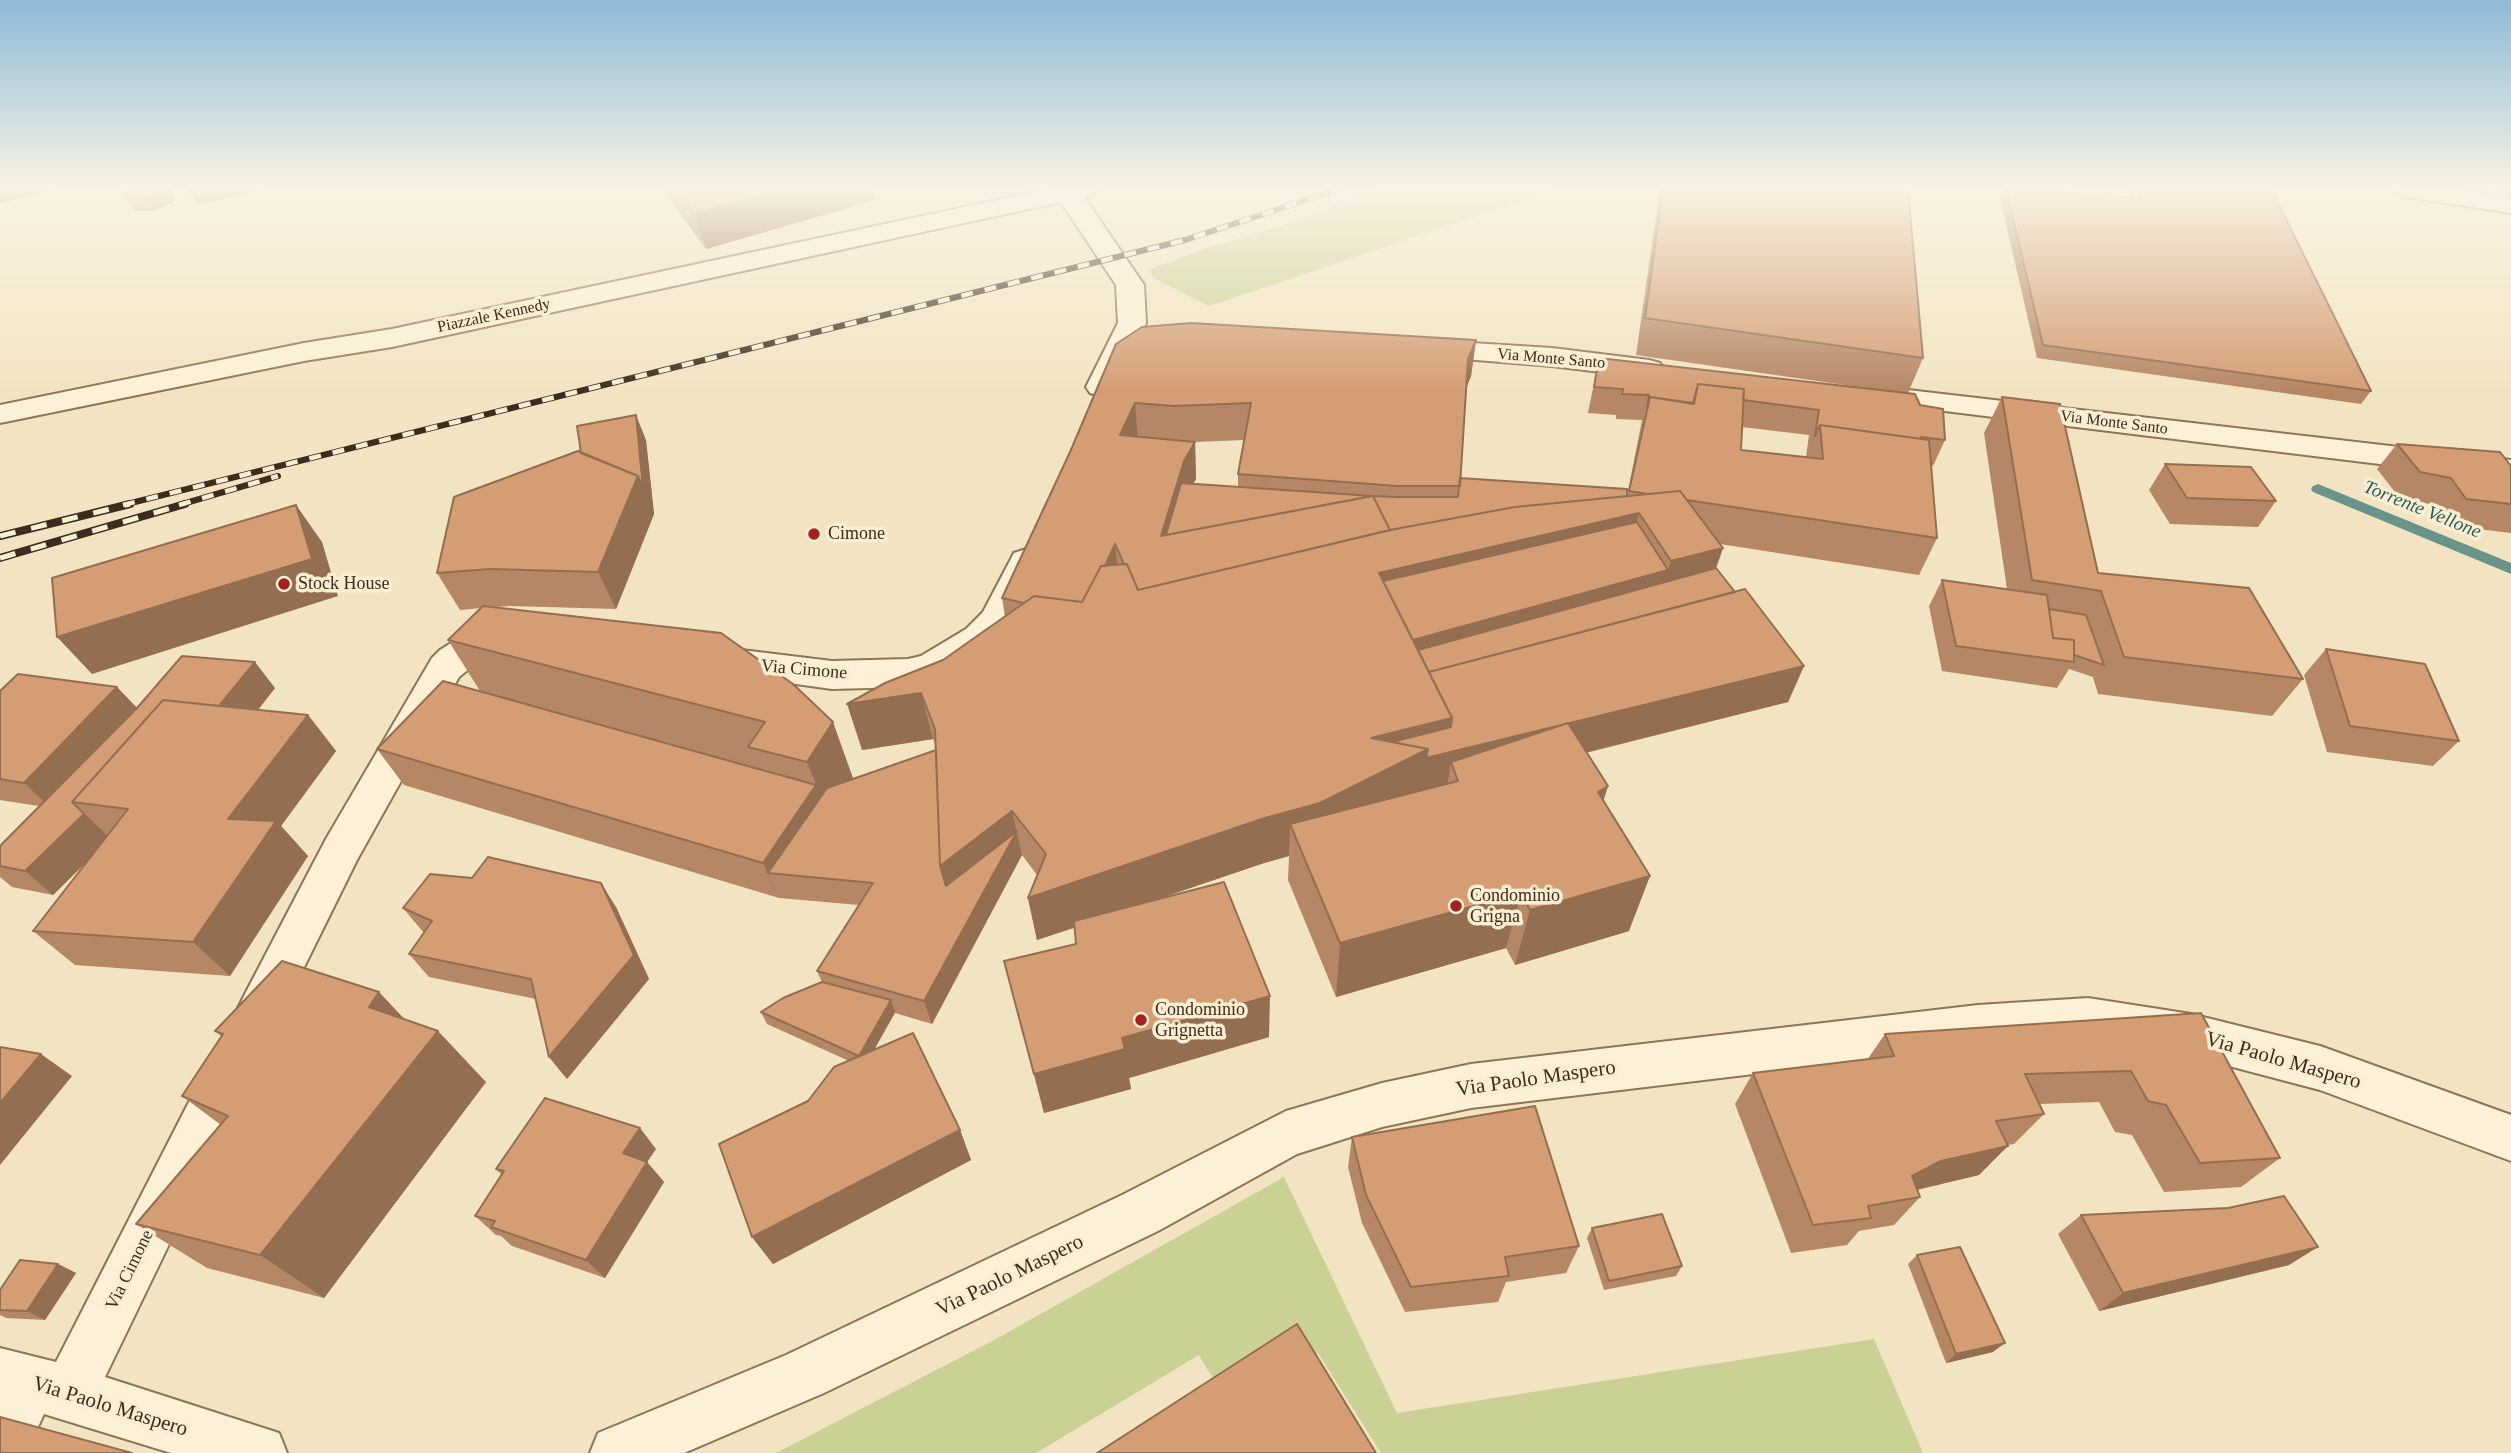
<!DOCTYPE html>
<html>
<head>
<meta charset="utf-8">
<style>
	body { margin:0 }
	canvas { display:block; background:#f2e4c2 }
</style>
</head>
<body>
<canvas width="2511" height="1453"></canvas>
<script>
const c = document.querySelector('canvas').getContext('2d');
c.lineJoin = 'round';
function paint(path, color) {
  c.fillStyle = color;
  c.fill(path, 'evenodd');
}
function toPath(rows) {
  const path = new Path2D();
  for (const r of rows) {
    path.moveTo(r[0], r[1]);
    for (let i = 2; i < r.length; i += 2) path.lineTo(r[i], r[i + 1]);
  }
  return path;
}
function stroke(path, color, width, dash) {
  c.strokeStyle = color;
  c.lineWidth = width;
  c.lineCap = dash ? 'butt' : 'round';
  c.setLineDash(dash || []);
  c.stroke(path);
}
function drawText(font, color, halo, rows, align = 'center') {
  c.font = font + ' Georgia,serif';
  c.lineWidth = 7;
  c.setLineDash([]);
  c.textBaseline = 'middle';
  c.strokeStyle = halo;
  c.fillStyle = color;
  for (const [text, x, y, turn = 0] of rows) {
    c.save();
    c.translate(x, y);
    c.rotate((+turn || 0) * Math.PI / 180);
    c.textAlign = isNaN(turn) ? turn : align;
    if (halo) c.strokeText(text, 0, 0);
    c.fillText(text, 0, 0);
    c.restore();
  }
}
const green = toPath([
	[1378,189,1557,189,1209,306,1153,278,1150,270,1192,253,1290,223],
	[1284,1177,1397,1413,1874,1339,1923,1453,1381,1453,1318,1353,1229,1406,1199,1355,1036,1453,776,1453,996,1339]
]);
const stream = toPath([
	[2318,484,2511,563,2511,574,2313,492,2311,489,2313,486,2318,484]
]);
const minor = toPath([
	[1049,189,1097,189,1093,194,1084,197,1144,285,1146,323,1112,393,1101,396,1090,393,1086,387,1118,323,1116,285,1061,202,392,347,304,361,0,423,0,405,304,343,392,329,1049,189],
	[2394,189,2456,189,2511,197,2511,213,2407,197,2398,194,2394,189],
	[1423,340,1552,348,1649,360,1660,363,1664,369,1660,375,1649,378,1552,366,1413,355,1408,349,1413,343,1423,340],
	[1865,385,2511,460,2511,480,1854,400,1850,394,1854,388,1865,385],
	[1026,549,1038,553,1043,561,1010,628,992,647,947,674,909,687,832,689,717,673,704,669,699,660,704,651,717,647,832,661,908,659,921,656,966,629,983,612,1014,553,1026,549],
	[507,627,520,631,525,640,520,649,484,657,459,677,357,860,277,1022,261,1028,245,1022,238,1008,245,994,326,839,432,658,440,650,462,636,507,627],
	[2088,998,2191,1014,2320,1046,2511,1115,2511,1161,2320,1090,2191,1056,2088,1038,1978,1047,1471,1108,1382,1127,1297,1154,1158,1231,824,1393,684,1453,590,1453,598,1433,786,1355,1122,1195,1286,1111,1382,1083,1471,1064,1978,1005,2088,998],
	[231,1046,248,1053,254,1068,105,1377,279,1433,287,1453,171,1453,44,1414,26,1453,0,1453,0,1348,56,1362,214,1053,231,1046]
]);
const railFar1 = toPath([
	[123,505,1185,240,1339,189],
	[179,505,278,476]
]);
const rail = toPath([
	[0,536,130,504],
	[0,558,185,504]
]);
const wall = toPath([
	[662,189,873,189,875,200,706,249],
	[1660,189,1908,189,1923,358,1908,393,1920,405,1945,440,1933,466,1931,466,1937,538,1919,575,1720,544,1723,548,1716,568,1735,592,1804,666,1788,702,1586,752,1608,786,1603,800,1629,931,1515,965,1506,948,1336,997,1288,880,1289,856,1264,863,1158,899,1269,1037,1129,1078,1131,1089,1044,1113,1004,961,1076,944,1074,928,1037,940,1028,898,1037,875,1022,855,932,1024,895,1013,874,1050,960,1130,971,1160,773,1264,752,1237,808,1101,849,1061,767,1024,761,1012,822,982,817,971,859,905,779,898,404,785,377,749,480,691,448,640,481,608,460,610,437,573,581,453,646,440,654,514,616,609,511,606,493,607,721,633,853,779,936,750,936,746,933,739,862,750,943,660,1005,617,1002,598,1070,452,1116,344,1476,340,1471,376,1466,389,1460,478,1627,496,1642,420,1616,419,1616,415,1588,413,1599,358,1866,388,1636,355],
	[1742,427,1809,435,1806,457,1741,450],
	[1244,440,1238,474,1238,487,1193,484,1196,479,1195,442],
	[2004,189,2130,199,2127,189,2271,189,2371,391,2361,404,2037,358,2000,198],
	[2483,189,2511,189,2511,193],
	[123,194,175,196,173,203,153,211,135,211],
	[2002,397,2098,573,2303,679,2272,716,2098,694,2093,677,2069,669,2057,688,1942,671,1929,606,1942,580,2007,589,1984,433],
	[2397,444,2511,466,2511,533,2444,525,2429,504,2399,497,2377,469],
	[2165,464,2276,501,2258,527,2170,524,2149,490],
	[2326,649,2459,741,2433,766,2327,752,2304,675],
	[275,688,258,710,308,715,336,751,281,826,308,856,230,976,75,965,33,931,89,860,53,895,12,887,0,877,0,846,39,806,0,800,0,691,137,708],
	[616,907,649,979,567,1079,549,1057,536,999,429,977,409,954,424,933,403,908],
	[2201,1013,2280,1158,2241,1187,2164,1192,2132,1135,2115,1132,2099,1102,2039,1104,2044,1114,2014,1144,2007,1145,1979,1175,1917,1190,1920,1197,1894,1225,1859,1231,1847,1245,1791,1253,1735,1104,1753,1073,1867,1060,1885,1034],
	[405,1020,486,1082,324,1298,207,1268,136,1224,221,1125,182,1096,222,1037,215,1031],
	[1352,1137,1579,1246,1566,1273,1506,1282,1498,1302,1405,1312,1362,1223,1348,1167],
	[656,1149,647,1162,664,1182,605,1278,512,1246,501,1236,496,1235,475,1216,502,1175,496,1169],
	[2081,1215,2289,1265,2099,1311,2058,1234],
	[1592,1228,1682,1266,1676,1276,1604,1290,1587,1238],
	[1917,1255,1993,1352,1946,1363,1908,1264],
	[58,1264,76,1273,45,1320,6,1318,0,1315,0,1290]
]);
const shadedWall = toPath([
	[0,189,59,189,0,203],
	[165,189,171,189,175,196,173,203,153,211,145,198],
	[188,189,266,189,198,205],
	[783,189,873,189,875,200,706,249,695,214],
	[1023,189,1039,189,1024,193],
	[1476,340,1471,376,1463,396,1468,359],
	[1135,403,1138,440,1120,435],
	[636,415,646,440,654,514,616,609,598,572],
	[1195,442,1196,479,1185,498,1172,545,1161,536,1184,461],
	[296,505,322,542,338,596,92,674,57,637],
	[1639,513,1627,559,1142,636,1139,599],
	[1115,544,1119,581,1083,611],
	[1723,548,1707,594,1418,675,1408,642,1668,570,1671,561],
	[255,662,275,688,233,741,211,716],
	[1804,666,1788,702,1458,785,1458,781,1451,762,1447,787,1290,824,1289,856,1264,863,1037,940,1028,898,1265,818,1371,738,1452,718],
	[117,687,141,712,51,808,24,783],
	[921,693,933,739,862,750,847,704],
	[308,715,336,751,281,826,308,856,230,976,193,942,228,819],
	[833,722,854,781,830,820,807,762],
	[816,785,830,820,768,873,779,898,763,863],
	[1608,786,1590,844,1598,792],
	[1012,811,1022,855,932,1024,924,1001,953,910,940,866],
	[84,813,110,838,53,895,25,871],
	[1650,876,1629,931,1515,965,1530,910],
	[601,883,616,907,649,979,567,1079,549,1057],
	[1521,893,1506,948,1336,997,1340,943],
	[379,992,428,1044,438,1031,486,1082,324,1298,260,1255,369,1007],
	[1270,996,1269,1037,1129,1078,1131,1089,1044,1113,1034,1074,1122,1038],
	[891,1000,895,1012,864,1068,859,1056],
	[41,1054,72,1076,0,1165,0,1103],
	[640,1128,656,1149,647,1162,664,1182,605,1278,586,1260,623,1153],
	[960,1130,971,1160,773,1264,752,1237],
	[2008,1146,1979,1175,1915,1190,1912,1176,1941,1161],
	[2318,1247,2289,1265,2099,1311,2123,1293],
	[58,1264,76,1273,45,1320,27,1311],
	[2005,1343,1993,1352,1946,1363,1956,1354]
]);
const building = toPath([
	[129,189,165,189,165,190,145,198,127,198,123,194,129,189],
	[676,189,783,189,695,214,676,189],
	[1663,189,1908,189,1923,358,1645,318,1663,189],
	[2006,189,2036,189,2141,200,2137,189,2271,189,2371,391,2043,345,2006,189],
	[1191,323,1476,340,1468,359,1460,486,1397,486,1238,474,1251,403,1174,406,1135,403,1120,435,1195,442,1184,461,1161,536,1373,496,1390,530,1138,590,1127,564,1124,564,1115,544,1105,566,1101,566,1082,602,1034,596,1024,603,1002,598,1070,452,1116,344,1142,327,1191,323],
	[1599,358,1915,394,1920,405,1943,409,1945,440,1921,437,1922,439,1820,425,1815,436,1819,410,1743,400,1744,389,1698,384,1693,403,1650,397,1647,409,1649,395,1622,394,1623,389,1594,387,1599,358],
	[1698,384,1744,389,1741,450,1823,459,1820,425,1929,440,1937,538,1687,500,1680,491,1648,494,1629,491,1650,397,1694,404,1698,384],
	[2002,397,2060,404,2098,573,2249,588,2303,679,2124,657,2101,591,2032,580,2002,397],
	[636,415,643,488,638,476,581,453,577,426,636,415],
	[2397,444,2500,452,2511,466,2511,504,2466,499,2451,478,2420,472,2397,444],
	[578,451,638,476,598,572,490,569,437,573,454,497,578,451],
	[2165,464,2251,467,2276,501,2187,498,2165,464],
	[1460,478,1627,489,1627,496,1515,507,1390,530,1373,496,1396,497,1458,497,1460,478],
	[1181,483,1372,496,1166,535,1181,483],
	[1680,491,1723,548,1671,561,1639,513,1379,573,1452,718,1371,738,1428,749,1320,803,1265,818,1028,898,1046,854,1012,811,940,866,935,729,921,693,847,704,885,683,943,660,1034,596,1082,602,1101,566,1127,564,1138,590,1395,529,1515,507,1680,491],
	[296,505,312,559,57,637,52,578,296,505],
	[1637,522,1668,570,1413,640,1383,581,1637,522],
	[1716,568,1735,592,1429,672,1418,650,1716,568],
	[1942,580,2047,595,2053,638,2074,640,2074,662,1956,646,1942,580],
	[1745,589,1804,666,1426,758,1428,749,1392,742,1451,727,1452,718,1429,672,1745,589],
	[483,606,721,633,793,684,833,722,807,762,748,747,765,722,448,640,483,606],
	[2049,609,2086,615,2104,665,2074,655,2074,640,2053,638,2049,609],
	[2326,649,2425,664,2459,741,2350,726,2326,649],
	[182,656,255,662,219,706,163,700,72,802,84,814,25,871,0,866,0,846,137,708,182,656],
	[18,674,117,687,24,783,0,779,0,691,18,674],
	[443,681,816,785,763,863,377,749,443,681],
	[163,700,308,715,228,819,276,821,193,942,33,931,128,809,72,802,163,700],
	[1568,723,1608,786,1598,792,1650,876,1530,910,1521,893,1340,943,1290,824,1458,781,1451,762,1568,723],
	[936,750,940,866,946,886,1017,831,924,1001,817,971,873,883,768,873,827,788,936,750],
	[488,857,601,883,634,955,549,1057,531,979,409,954,432,921,403,908,430,874,472,878,488,857],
	[1224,882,1270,996,1122,1038,1125,1049,1034,1074,1004,961,1076,944,1074,921,1224,882],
	[282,961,379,992,369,1007,438,1031,260,1255,136,1224,228,1116,182,1096,223,1034,215,1031,282,961],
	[822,982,891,1000,859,1056,761,1012,783,998,822,982],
	[2201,1013,2280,1158,2200,1163,2166,1105,2148,1101,2131,1071,2025,1074,2044,1114,1996,1121,2008,1146,1941,1161,1912,1176,1920,1197,1868,1206,1871,1218,1813,1225,1753,1073,1894,1056,1885,1034,2201,1013],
	[913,1033,960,1130,752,1237,719,1144,808,1101,834,1067,913,1033],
	[0,1047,41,1054,0,1103,0,1047],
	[545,1098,640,1128,623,1153,647,1162,586,1260,491,1227,495,1221,475,1216,504,1171,496,1169,545,1098],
	[1535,1106,1579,1246,1505,1257,1509,1276,1411,1287,1366,1195,1352,1137,1535,1106],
	[2284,1196,2318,1247,2123,1293,2081,1215,2228,1208,2284,1196],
	[1662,1214,1682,1266,1609,1281,1592,1228,1662,1214],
	[1960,1247,2005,1343,1956,1354,1917,1255,1960,1247],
	[20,1260,58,1264,27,1311,0,1310,0,1290,20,1260],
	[1297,1324,1376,1453,1097,1453,1297,1324],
	[0,1417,132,1453,0,1453,0,1417]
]);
const markers = [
	[814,534,7,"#a22221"],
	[284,584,7,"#a22221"],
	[1456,906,7,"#a22221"],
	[1141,1020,7,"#a22221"]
];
const farStreetnames = [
	["Piazzale Kennedy",494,316,-12],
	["Via Monte Santo",1551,359,5],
	["Via Monte Santo",2114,423,7]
];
const poiNames = [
	["Cimone",828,534],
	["Stock House",298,584],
	["Condominio",1470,896],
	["Grigna",1470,917],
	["Condominio",1155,1010],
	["Grignetta",1155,1031]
];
const streetNames = [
	["Via Cimone",804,670,5],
	["Via Cimone",130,1270,-64]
];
const waterNames = [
	["Torrente Vellone",2422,510,22]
];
const nearStreetnames = [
	["Via Paolo Maspero",2283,1061,16],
	["Via Paolo Maspero",1536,1079,-8],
	["Via Paolo Maspero",1010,1276,-26],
	["Via Paolo Maspero",110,1407,17]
];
paint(green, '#cad194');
paint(stream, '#6a938a');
stroke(minor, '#8e7557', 4);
paint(minor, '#fcf1d6');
stroke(railFar1, '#3c2c1d', 6);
stroke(rail, '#3c2c1d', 8);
stroke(railFar1, '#f9eed2', 4.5, [12]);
stroke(rail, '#f9eed2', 5, [16]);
paint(wall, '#b68764');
paint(shadedWall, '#946e51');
paint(building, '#d49d74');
stroke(building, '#946e51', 2);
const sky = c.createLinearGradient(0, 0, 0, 392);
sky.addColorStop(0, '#8dbad6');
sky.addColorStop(0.48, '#f9f3e4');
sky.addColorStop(1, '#f9f3e400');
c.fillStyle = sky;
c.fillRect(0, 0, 2511, 392);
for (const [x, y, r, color] of markers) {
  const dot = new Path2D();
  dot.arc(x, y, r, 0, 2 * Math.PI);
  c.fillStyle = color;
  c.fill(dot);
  stroke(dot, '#f9eed2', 2.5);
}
drawText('16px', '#3c2c1d', '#f9eed2', farStreetnames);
drawText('18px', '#3c2c1d', '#f9eed2', poiNames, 'left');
drawText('18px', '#3c2c1d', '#f9eed2', streetNames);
drawText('italic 19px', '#2b5d5a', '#f9eed2', waterNames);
drawText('21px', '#3c2c1d', '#f9eed2', nearStreetnames);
</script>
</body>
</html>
